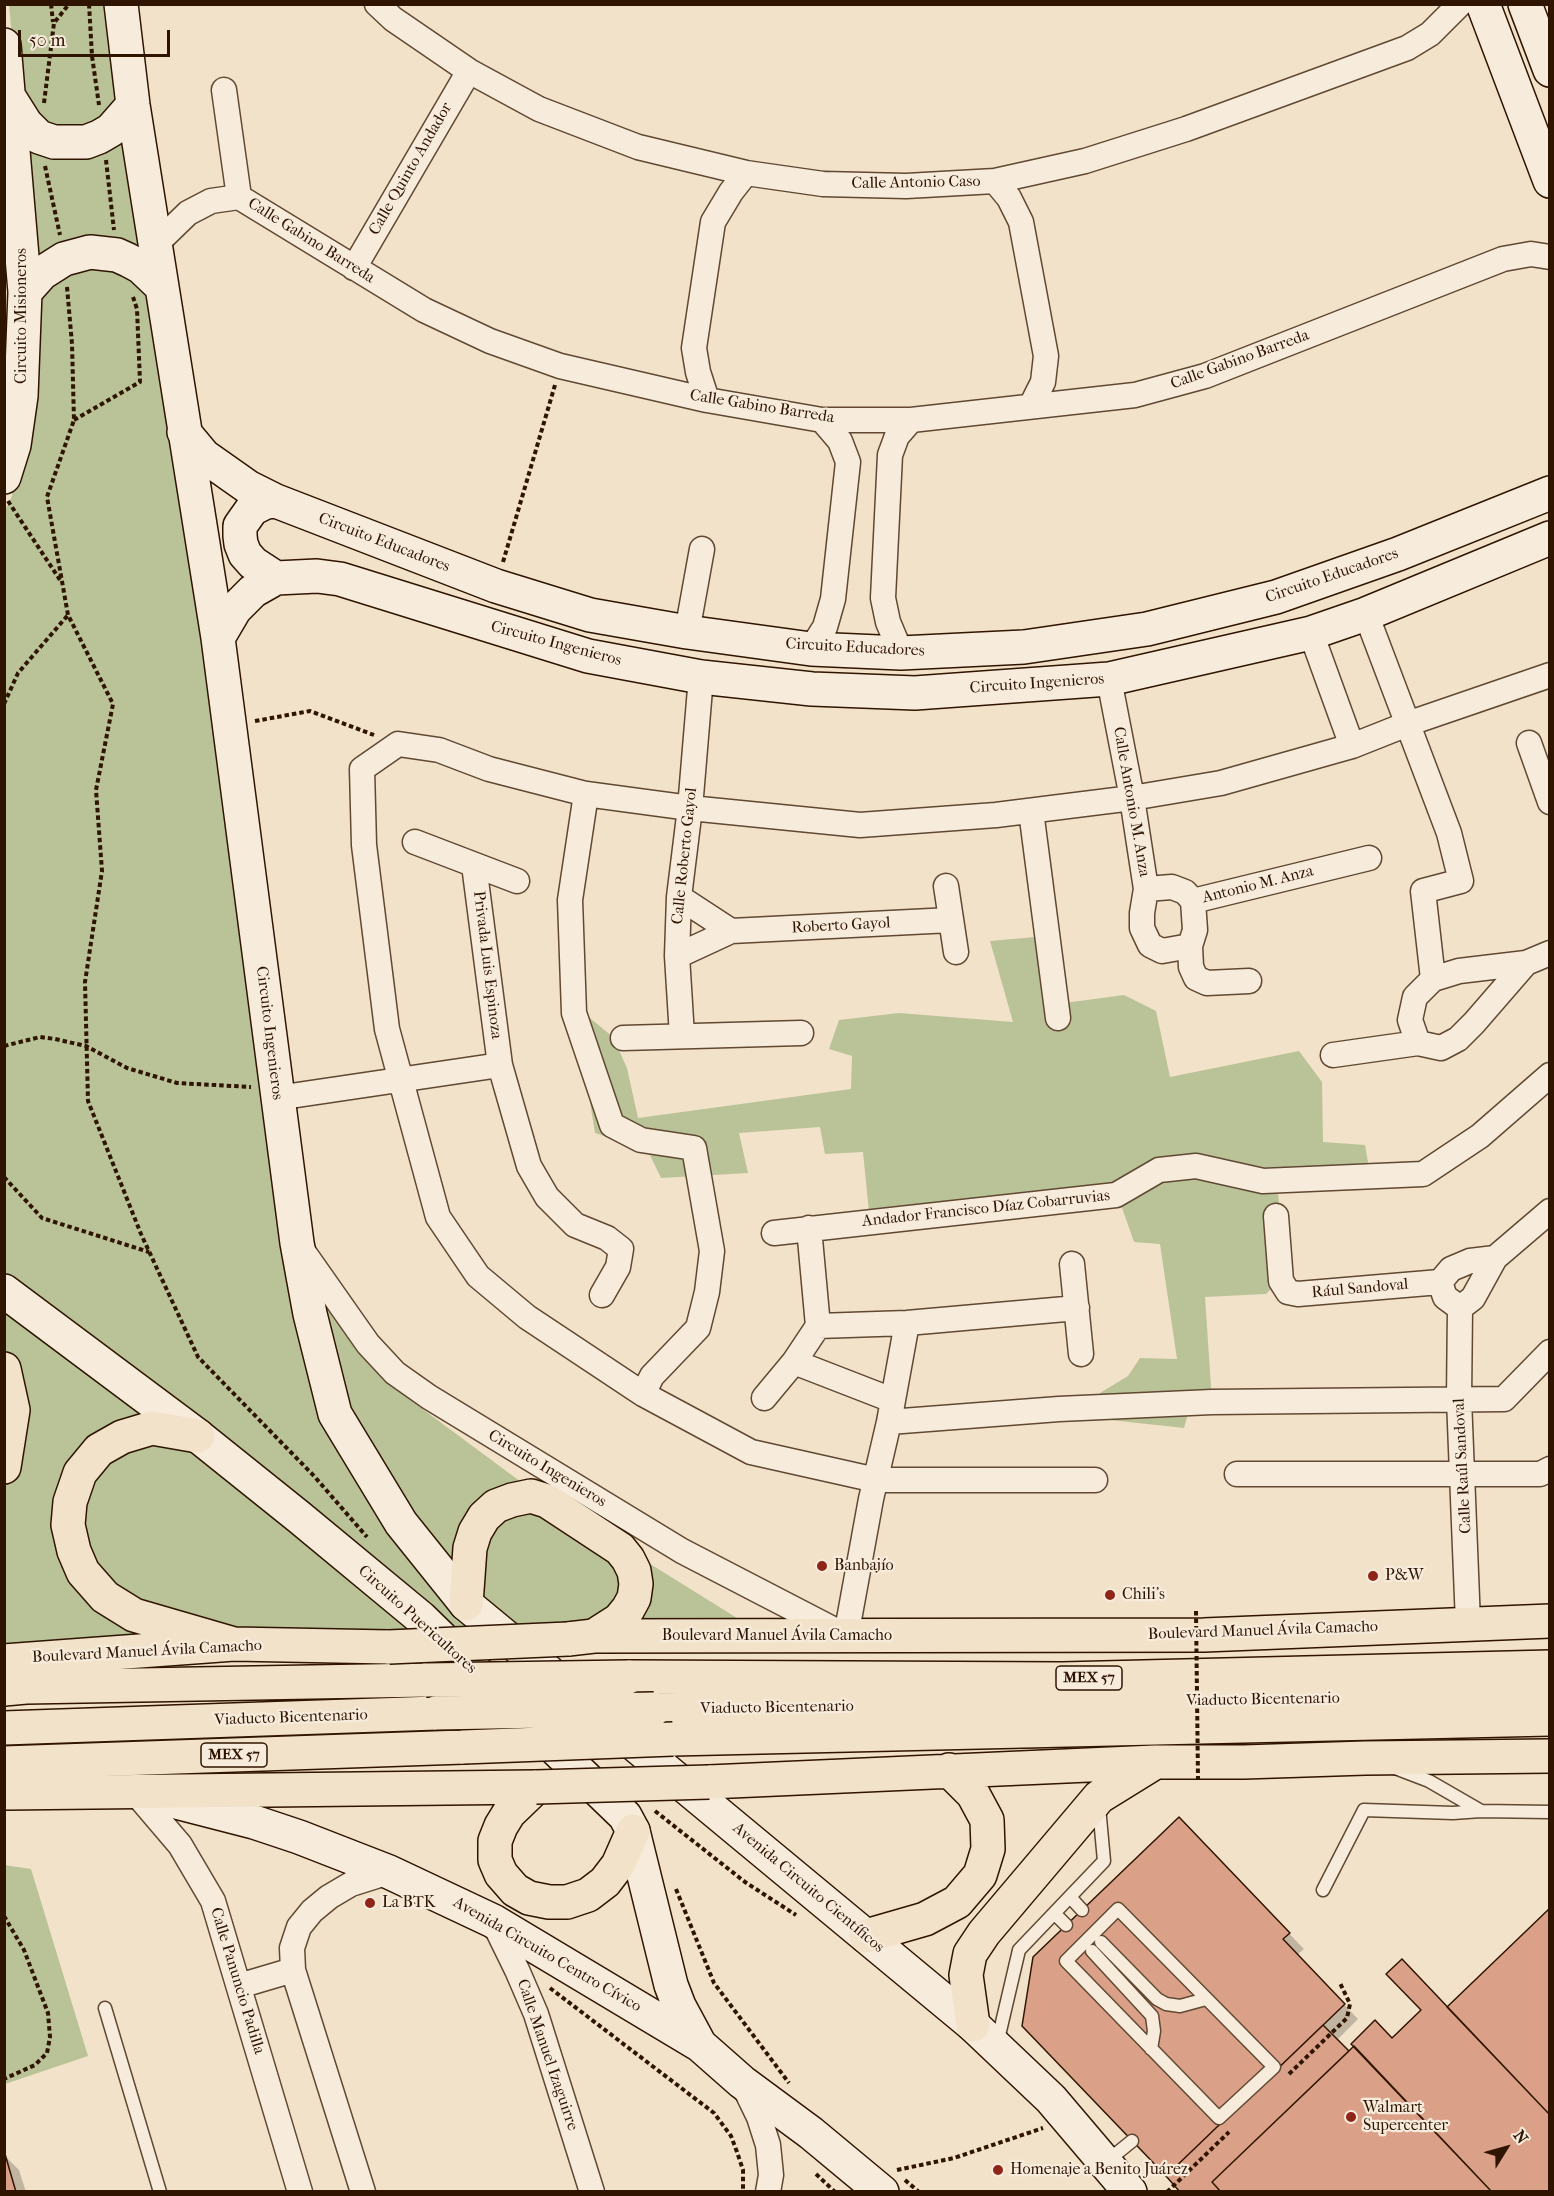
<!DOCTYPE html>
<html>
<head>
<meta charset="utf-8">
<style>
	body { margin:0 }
	#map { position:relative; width:1554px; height:2196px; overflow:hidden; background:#f2e2c9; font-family:"IM FELL French Canon",serif }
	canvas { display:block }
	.frame { position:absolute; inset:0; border:6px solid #2f1400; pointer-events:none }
	.north { position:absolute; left:1476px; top:2118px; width:60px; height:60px; -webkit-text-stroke:4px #f7ecdc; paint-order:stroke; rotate:53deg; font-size:16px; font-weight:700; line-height:24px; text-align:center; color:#2f1400 }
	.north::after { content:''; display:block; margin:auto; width:21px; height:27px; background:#2f1400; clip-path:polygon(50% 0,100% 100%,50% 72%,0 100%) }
	.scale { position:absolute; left:18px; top:30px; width:152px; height:27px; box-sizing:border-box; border:3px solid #2f1400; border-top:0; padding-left:8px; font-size:18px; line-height:21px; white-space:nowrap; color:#2f1400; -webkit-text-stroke:4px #f7ecdc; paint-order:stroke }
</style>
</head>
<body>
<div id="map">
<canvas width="1554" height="2196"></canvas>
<div class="frame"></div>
<div class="north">N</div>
<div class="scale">50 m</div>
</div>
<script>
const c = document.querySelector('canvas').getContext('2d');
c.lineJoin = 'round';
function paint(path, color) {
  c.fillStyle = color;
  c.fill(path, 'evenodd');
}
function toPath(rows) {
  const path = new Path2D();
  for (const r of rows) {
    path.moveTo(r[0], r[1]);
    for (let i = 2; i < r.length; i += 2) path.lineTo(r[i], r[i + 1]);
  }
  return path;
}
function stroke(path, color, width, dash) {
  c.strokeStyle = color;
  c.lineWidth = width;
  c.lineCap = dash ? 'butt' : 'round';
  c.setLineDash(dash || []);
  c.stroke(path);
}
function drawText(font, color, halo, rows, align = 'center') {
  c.font = font + ' "IM FELL French Canon",serif';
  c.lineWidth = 4.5;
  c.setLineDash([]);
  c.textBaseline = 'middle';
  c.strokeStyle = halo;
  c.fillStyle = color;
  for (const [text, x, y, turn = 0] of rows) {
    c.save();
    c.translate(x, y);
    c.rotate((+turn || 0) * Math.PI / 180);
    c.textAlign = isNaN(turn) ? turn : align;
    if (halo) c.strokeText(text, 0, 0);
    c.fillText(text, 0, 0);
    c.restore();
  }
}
const green = toPath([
	[9,5,134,5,291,1201,382,1379,536,1493,737,1618,192,1640,37,1642,5,1646,4,512,12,496,36,293],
	[1047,936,1057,1004,1124,995,1156,1011,1170,1077,1299,1051,1322,1082,1323,1142,1365,1145,1372,1186,1278,1193,1286,1274,1266,1294,1205,1297,1212,1402,1191,1403,1184,1428,1110,1420,1100,1393,1128,1376,1140,1358,1177,1359,1160,1244,1134,1242,1120,1202,871,1232,863,1152,825,1154,820,1127,739,1133,748,1173,661,1178,648,1151,595,1133,577,1021,585,1014,613,1037,627,1068,638,1118,851,1089,852,1056,829,1049,839,1020,899,1013,1013,1022,990,941],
	[4,1865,31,1869,88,2056,5,2084]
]);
const shadow = toPath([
	[1193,1834,1304,1949,1297,1955,1358,2019,1336,2041,1348,2053,1392,2040,1447,2008,1550,2192,1183,2192],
	[4,2155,19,2170,26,2192,4,2192]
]);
const building = toPath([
	[1179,1817,1290,1933,1283,1939,1345,2004,1166,2176,1022,2026,1033,1957,1179,1817],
	[1550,1908,1550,2115,1447,2007,1550,1908],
	[1402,1959,1550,2115,1550,2192,1492,2192,1351,2044,1375,2020,1392,2038,1421,2010,1386,1974,1402,1959],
	[1323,2025,1349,2051,1212,2182,1221,2192,1180,2192,1166,2176,1323,2025],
	[1354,2046,1492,2192,1221,2192,1212,2182,1354,2046],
	[5,2154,16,2192,4,2192,5,2154]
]);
const path = toPath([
	[51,4,53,22],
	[89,4,92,56,99,105],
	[44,103,54,23,69,4],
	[106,160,114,230],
	[45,166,60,235],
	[67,287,72,344,74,420,47,497,68,615,113,704,96,790,102,871,85,982,88,1101,141,1234,198,1357,314,1476,367,1537],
	[74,420,140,382,137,309,133,297],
	[8,501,60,580],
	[503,562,555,385],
	[4,704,18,673,68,615],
	[255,721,310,711,374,735],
	[4,1046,40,1037,55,1039,86,1046,127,1068,177,1083,251,1087],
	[4,1177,42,1218,149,1252],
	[655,1811,745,1882,796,1915],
	[676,1889,714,1983,789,2083],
	[4,1916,24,1950,48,2013,50,2037,47,2053,35,2065,4,2079],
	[550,1988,714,2113,731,2136,737,2152,743,2170,743,2192],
	[1289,2074,1347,2018,1350,2004,1340,1983],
	[897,2170,954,2158,1043,2128],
	[816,2174,835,2192],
	[905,2180,919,2192],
	[1167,2192,1229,2132]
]);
const lane = toPath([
	[1395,1768,1429,1781,1481,1811],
	[1323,1890,1364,1810,1453,1813,1481,1811,1550,1812],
	[1070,1897,1082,1910],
	[1118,1909,1274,2067,1219,2118,1066,1961,1118,1909],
	[1055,1914,1066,1925],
	[1101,1942,1157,1999,1166,2004,1180,2006,1206,1999],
	[1092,1951,1152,2016,1154,2031,1151,2049],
	[105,2008,160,2192],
	[997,2044,1019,1950,1104,1861,1099,1807],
	[1106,2162,1132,2141]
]);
const street = toPath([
	[377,4,393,19,469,71,539,109,638,147,746,173,823,184,906,186,995,181,1085,161,1186,129,1407,48,1430,34,1460,4],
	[224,90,239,197],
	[995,181,1009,198,1021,222,1046,356,1043,382,1031,406],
	[155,245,188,213,211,201,239,197,424,310,490,341,560,366,707,400,822,420,911,420,1135,395,1205,376,1503,259,1531,254,1550,257],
	[354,268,469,71],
	[707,400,698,372,694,348,713,222,731,192,746,173],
	[1366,614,1449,833,1461,881,1423,891,1433,979],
	[687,632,702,549],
	[1311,633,1352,746],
	[811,649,825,627,833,599,848,462,840,441,822,420],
	[901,653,888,622,883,598,890,455,897,436,911,420],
	[1109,679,1132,798,1146,889,1142,913,1142,928,1150,945,1162,951,1190,946],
	[1529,743,1550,802],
	[586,794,570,900,574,1013,612,1125,641,1140,694,1148,712,1251,707,1292,698,1328,652,1376,643,1394],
	[1031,811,1058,1018],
	[415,842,517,881],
	[474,865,500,1065,529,1166,547,1197,575,1225,607,1238,621,1249,618,1267,602,1295],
	[946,886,956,952],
	[1146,889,1172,887,1185,892,1193,901],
	[679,897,731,931],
	[677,956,731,931,951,920],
	[1526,963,1459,971,1433,979,1415,997,1410,1020,1418,1043,1441,1048,1458,1039,1474,1023,1526,963,1550,953],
	[1249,981,1207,983,1196,978,1191,967,1190,946,1195,930,1193,901,1369,858],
	[682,1036,677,956,679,897,690,808,701,677],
	[623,1038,801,1033],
	[1333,1055,1418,1043],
	[277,1098,500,1065],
	[1276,1216,1281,1281,1288,1292,1298,1294,1440,1282],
	[774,1233,1116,1195,1159,1170,1196,1166,1263,1181,1423,1174,1480,1136,1550,1075],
	[302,1250,368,1344,395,1373,429,1397,682,1551,846,1636,871,1499,889,1422,907,1323],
	[1495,1258,1470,1261,1451,1269,1440,1282,1445,1297,1460,1308,1473,1298,1495,1258,1550,1211],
	[1072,1264,1081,1354],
	[1460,1308,1459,1399,1468,1623],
	[818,1326,907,1323,1077,1308],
	[794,1362,892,1400],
	[764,1398,794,1362,818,1326,809,1228],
	[889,1422,1059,1409,1212,1402,1504,1399,1550,1352],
	[1237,1474,1540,1474,1550,1469],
	[1095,1480,876,1480,751,1452,643,1394,527,1317,478,1276,438,1217,387,1029,364,845,362,769,398,744,439,750,489,769,586,794,690,808,860,825,996,815,1132,798,1221,783,1352,746,1410,723,1550,675],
	[134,1791,180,1845,213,1901,300,2192],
	[493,1921,517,1970,536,2014,592,2192],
	[239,1986,293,1970],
	[743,2084,759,2117,768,2145,771,2175,768,2192],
	[363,2192,293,1970,292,1948,299,1927,312,1911,329,1897,351,1884,389,1872]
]);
const secondary = toPath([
	[121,4,133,105,218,638,297,1243,310,1314,335,1414,401,1523,466,1604,570,1690],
	[1483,4,1550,181],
	[1525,4,1550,70],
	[4,45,25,292,21,396,14,445,4,477],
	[9,97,26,124,39,137,54,142,86,142,99,137,111,130,133,105],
	[25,292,42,273,64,259,90,252,117,255,128,260,141,267,162,287],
	[184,432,204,456,248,487,276,501,496,586,590,615,687,632,811,649,901,653,1024,647,1147,629,1276,597,1398,554,1550,493],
	[276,501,266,502,252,509,240,526,240,536,241,544,245,554,253,563,276,578],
	[218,638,235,609,253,591,276,578,317,576,340,579,588,656,701,677,812,689,915,693,1109,679,1311,633,1366,614,1550,538],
	[4,1291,198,1436,299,1517,421,1618,498,1693],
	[535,1729,625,1816,633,1831,671,1985,679,2006,700,2045],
	[616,1729,973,2025,1051,2099,1130,2192],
	[153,1796,254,1822,299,1837,389,1872,493,1921,700,2045,742,2082,811,2133,882,2192]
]);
const primary = toPath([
	[198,1436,152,1428,122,1437,99,1450,80,1473,70,1502,68,1525,74,1551,83,1572,105,1597,134,1615,234,1644],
	[466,1604,470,1548,475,1532,484,1517,496,1506,512,1500,531,1496,547,1501,620,1549,628,1559,634,1571,636,1584,634,1598,628,1609,619,1620,594,1636],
	[568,1639,594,1636,1204,1635,1550,1621],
	[4,1661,234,1644,389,1647],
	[709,1782,1155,1762,1244,1762,1365,1758,1550,1756],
	[536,1787,509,1813,501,1826,495,1841,495,1860,501,1874,515,1890,529,1898,549,1902,567,1902,588,1895,605,1882,618,1865,633,1831],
	[4,1793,536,1787],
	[866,1936,925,1919,957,1902,980,1875,988,1849,987,1820,973,1794,949,1770],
	[973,2025,966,1975,970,1954,984,1933,1099,1797,1154,1763]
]);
const highway = toPath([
	[4,1369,13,1410,4,1467],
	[628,1677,1062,1679,1550,1667],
	[4,1689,26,1687,426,1680],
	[654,1709,1550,1696],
	[4,1728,436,1713],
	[673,1739,1550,1719],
	[4,1763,463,1747]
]);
const pathBridge = toPath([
	[1196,1611,1198,1779]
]);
const primaryBridge = toPath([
	[389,1647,568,1639],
	[536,1787,709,1782]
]);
const highwayBridge = toPath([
	[426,1680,628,1677],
	[436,1713,654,1709],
	[463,1747,673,1739]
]);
const markers = [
	[822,1566,6,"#8f2418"],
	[1373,1576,6,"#8f2418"],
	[1110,1595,6,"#8f2418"],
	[370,1903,6,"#8f2418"],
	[1351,2117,6,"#8f2418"],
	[998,2170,6,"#8f2418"]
];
const shields = [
	[1089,1678,66],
	[234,1755,66]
];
const shieldNames = [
	["MEX 57",1089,1678],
	["MEX 57",234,1755]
];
const streetNames = [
	["Calle Quinto Andador",411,169,-60],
	["Calle Antonio Caso",916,183,-1],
	["Calle Gabino Barreda",311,241,32],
	["Circuito Misioneros",22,316,-90],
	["Calle Gabino Barreda",1240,360,-20],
	["Calle Gabino Barreda",762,407,9],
	["Circuito Educadores",384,543,21],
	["Circuito Educadores",1332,576,-19],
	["Circuito Ingenieros",556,644,15],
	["Circuito Educadores",855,648,3],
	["Circuito Ingenieros",1037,684,-4],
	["Calle Antonio M. Anza",1131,802,80],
	["Calle Roberto Gayol",685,856,-84],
	["Antonio M. Anza",1258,885,-14],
	["Roberto Gayol",841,926,-3],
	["Privada Luis Espinoza",487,965,83],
	["Circuito Ingenieros",269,1033,83],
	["Andador Francisco Díaz Cobarruvias",986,1209,-6],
	["Rául Sandoval",1360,1289,-5],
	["Calle Raúl Sandoval",1463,1466,-93],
	["Circuito Ingenieros",547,1469,31],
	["Circuito Puericultores",417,1620,42],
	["Boulevard Manuel Ávila Camacho",1263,1631,-2],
	["Boulevard Manuel Ávila Camacho",777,1636],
	["Boulevard Manuel Ávila Camacho",147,1652,-3],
	["Viaducto Bicentenario",1263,1700,-1],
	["Viaducto Bicentenario",777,1708,-1],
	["Viaducto Bicentenario",291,1718,-2],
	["Avenida Circuito Científicos",808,1888,40],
	["Avenida Circuito Centro Cívico",547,1955,30],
	["Calle Panuncio Padilla",237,1981,73],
	["Calle Manuel Izaguirre",547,2055,71]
];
const poiNames = [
	["Banbajío",834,1566],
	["P&W",1385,1576],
	["Chili's",1122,1595],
	["La BTK",382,1903],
	["Walmart",1363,2108],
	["Supercenter",1363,2126],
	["Homenaje a Benito Juárez",1010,2170]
];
paint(green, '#b9c397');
paint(shadow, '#0003');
paint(building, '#daa188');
stroke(building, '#2f1400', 1.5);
stroke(lane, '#604832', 15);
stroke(street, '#604832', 27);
stroke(secondary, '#2f1400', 36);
stroke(primary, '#2f1400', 36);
stroke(highway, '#2f1400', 36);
stroke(path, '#2f1400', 4, [4.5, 3]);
stroke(lane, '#f7ecdc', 12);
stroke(street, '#f7ecdc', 24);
stroke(secondary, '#f7ecdc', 33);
stroke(primary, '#f2e2c9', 33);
stroke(highway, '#f2e2c9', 33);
stroke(primaryBridge, '#2f1400', 36, []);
stroke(highwayBridge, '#2f1400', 36, []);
stroke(pathBridge, '#2f1400', 4, [4.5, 3]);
stroke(primaryBridge, '#f2e2c9', 33);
stroke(highwayBridge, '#f2e2c9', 33);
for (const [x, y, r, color] of markers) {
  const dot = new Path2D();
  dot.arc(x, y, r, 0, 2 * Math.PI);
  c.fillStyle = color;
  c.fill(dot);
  stroke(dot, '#f7ecdc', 2);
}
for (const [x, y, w] of shields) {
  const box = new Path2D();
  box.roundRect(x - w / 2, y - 12, w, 24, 4.5);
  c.fillStyle = '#f7ecdc';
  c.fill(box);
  stroke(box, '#2f1400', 1.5);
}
drawText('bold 15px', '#2f1400', null, shieldNames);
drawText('16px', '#2f1400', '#f7ecdc', streetNames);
drawText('16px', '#2f1400', '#f7ecdc', poiNames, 'left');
</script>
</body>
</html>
